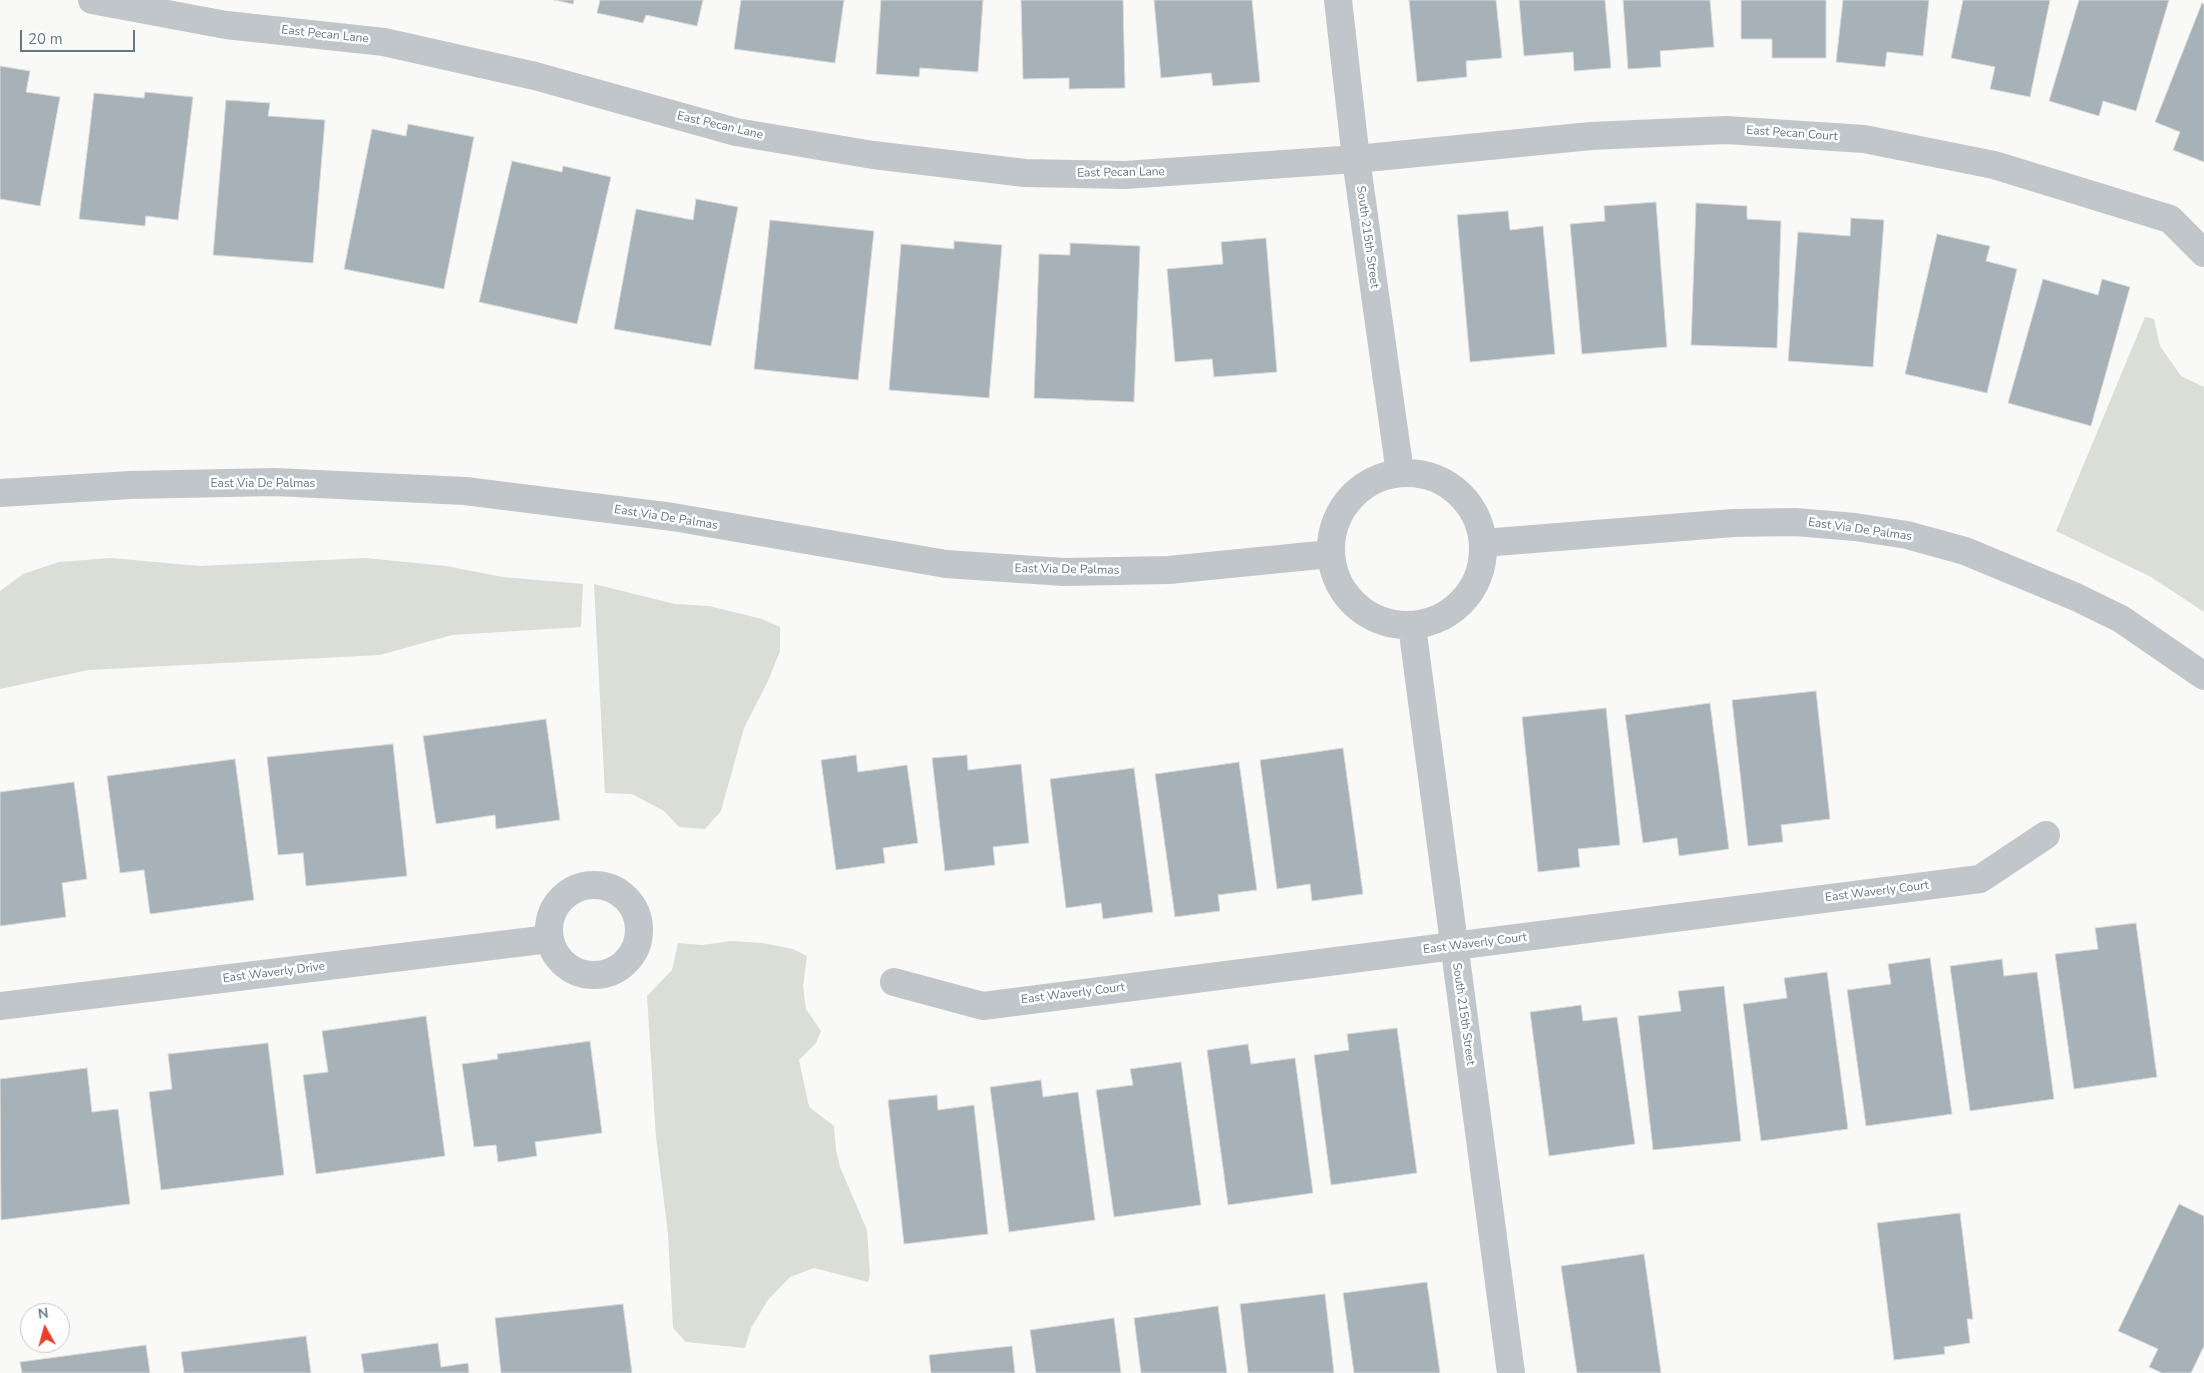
<!DOCTYPE html>
<html>
<head>
<meta charset="utf-8">
<style>
	body { margin:0 }
	#map { position:relative; width:2204px; height:1373px; overflow:hidden; background:#f9f9f7; font-family:"Nunito Sans",sans-serif }
	canvas { display:block }
	.north { position:absolute; left:20px; top:1303px; width:50px; height:50px; box-sizing:border-box; background:#fff; border:1px solid #c1c9cd; border-radius:50%; rotate:353deg; font-size:14px; font-weight:700; line-height:20px; text-align:center; color:#637883 }
	.north::after { content:''; display:block; margin:auto; width:18px; height:22px; background:#eb4025; clip-path:polygon(50% 0,100% 100%,50% 72%,0 100%) }
	.scale { position:absolute; left:20px; top:30px; width:115px; height:22px; box-sizing:border-box; border:2px solid #637883; border-top:0; padding-left:6px; font-size:15px; line-height:18px; white-space:nowrap; color:#637883; -webkit-text-stroke:4px #fff; paint-order:stroke }
</style>
</head>
<body>
<div id="map">
<canvas width="2204" height="1373"></canvas>
<div class="north">N</div>
<div class="scale">20 m</div>
</div>
<script>
const c = document.querySelector('canvas').getContext('2d');
c.lineJoin = 'round';
function paint(path, color) {
  c.fillStyle = color;
  c.fill(path, 'evenodd');
}
function toPath(rows) {
  const path = new Path2D();
  for (const r of rows) {
    if (r.length === 3) {
      path.moveTo(r[0] + r[2], r[1]);
      path.arc(r[0], r[1], r[2], 0, 2 * Math.PI);
      continue;
    }
    path.moveTo(r[0], r[1]);
    for (let i = 2; i < r.length; i += 2) path.lineTo(r[i], r[i + 1]);
  }
  return path;
}
function stroke(path, color, width, dash) {
  c.strokeStyle = color;
  c.lineWidth = width;
  c.lineCap = dash ? 'butt' : 'round';
  c.setLineDash(dash || []);
  c.stroke(path);
}
function drawText(font, color, halo, rows, align = 'center') {
  c.font = font + ' "Nunito Sans",sans-serif';
  c.lineWidth = 5;
  c.setLineDash([]);
  c.textBaseline = 'middle';
  c.strokeStyle = halo;
  c.fillStyle = color;
  for (const [text, x, y, turn = 0] of rows) {
    c.save();
    c.translate(x, y);
    c.rotate((+turn || 0) * Math.PI / 180);
    c.textAlign = isNaN(turn) ? turn : align;
    if (halo) c.strokeText(text, 0, 0);
    c.fillText(text, 0, 0);
    c.restore();
  }
}
const green = toPath([
	[2145,317,2154,319,2160,346,2181,376,2204,387,2204,612,2151,577,2056,531],
	[111,558,200,566,366,558,446,566,503,577,583,584,581,627,452,635,380,655,88,670,0,689,0,591,23,574,59,562],
	[594,584,675,604,709,606,762,619,780,627,780,651,768,681,744,728,721,811,705,829,679,827,664,811,632,794,605,793],
	[731,941,762,943,793,949,807,956,803,986,806,1009,821,1031,816,1043,799,1060,809,1107,834,1126,836,1150,840,1167,867,1230,870,1274,868,1282,814,1268,790,1277,768,1300,751,1328,745,1348,686,1342,673,1328,668,1234,656,1137,647,996,672,970,678,943,702,945]
]);
const building = toPath([
	[554,0,574,0,573,4,554,0],
	[600,0,703,0,697,26,646,15,643,23,597,13,600,0],
	[741,0,844,0,835,63,734,49,741,0],
	[881,0,983,0,978,72,920,68,919,77,876,74,881,0],
	[1021,0,1123,0,1125,88,1069,89,1069,78,1023,79,1021,0],
	[1154,0,1252,0,1260,82,1213,86,1211,73,1161,78,1154,0],
	[1409,0,1496,0,1502,58,1466,61,1467,77,1417,82,1409,0],
	[1519,0,1605,0,1611,68,1574,71,1573,52,1524,56,1519,0],
	[1623,0,1710,0,1714,47,1660,51,1661,67,1628,69,1623,0],
	[1741,0,1826,0,1826,58,1772,58,1772,39,1741,39,1741,0],
	[1843,0,1929,0,1923,56,1887,52,1885,67,1836,62,1843,0],
	[1963,0,2050,0,2030,97,1990,89,1995,67,1951,58,1963,0],
	[2079,0,2169,0,2136,111,2103,101,2099,116,2049,101,2079,0],
	[2202,3,2204,4,2204,162,2173,150,2180,132,2155,122,2202,3],
	[0,66,30,71,26,92,60,97,40,206,0,199,0,66],
	[145,92,193,97,178,220,146,216,145,226,79,219,94,93,144,98,145,92],
	[226,100,270,103,268,116,325,120,313,263,213,255,226,100],
	[408,124,474,137,444,289,344,269,372,129,406,136,408,124],
	[512,161,562,172,563,166,611,177,577,324,479,302,512,161],
	[696,199,738,207,711,346,614,329,636,209,693,220,696,199],
	[1656,202,1667,347,1582,354,1570,224,1605,221,1604,206,1656,202],
	[1696,203,1747,206,1747,219,1781,221,1777,348,1691,345,1696,203],
	[1508,211,1510,230,1543,226,1555,354,1470,362,1457,215,1508,211],
	[1851,218,1884,220,1873,367,1788,361,1798,232,1850,236,1851,218],
	[770,220,874,231,858,380,754,369,770,220],
	[1937,234,1990,246,1986,261,2017,269,1987,393,1905,374,1937,234],
	[1266,238,1277,372,1214,377,1212,359,1175,362,1167,269,1223,264,1221,242,1266,238],
	[954,241,1002,245,989,398,889,390,901,244,954,249,954,241],
	[1070,243,1140,246,1134,402,1034,398,1039,254,1070,255,1070,243],
	[2043,279,2098,295,2102,279,2130,287,2091,426,2008,403,2043,279],
	[1816,691,1830,819,1781,825,1783,842,1748,846,1732,700,1816,691],
	[1710,703,1729,849,1679,856,1677,838,1643,843,1625,715,1710,703],
	[1606,708,1620,845,1578,849,1580,867,1538,872,1522,717,1606,708],
	[546,719,560,820,496,829,495,815,436,824,423,736,546,719],
	[393,744,407,876,306,886,303,853,278,855,267,757,393,744],
	[1343,748,1363,894,1312,901,1310,884,1277,889,1260,760,1343,748],
	[856,755,858,772,907,765,918,843,883,848,885,863,836,870,821,760,856,755],
	[967,755,968,770,1021,764,1029,843,993,847,995,865,945,871,932,758,967,755],
	[235,759,254,900,150,914,144,870,120,873,107,776,235,759],
	[1239,762,1257,890,1218,895,1220,911,1175,917,1155,774,1239,762],
	[1134,768,1153,912,1103,919,1101,903,1066,908,1050,779,1134,768],
	[74,782,87,879,62,883,66,917,0,926,0,792,74,782],
	[2136,923,2157,1077,2074,1089,2055,954,2098,949,2095,928,2136,923],
	[1930,958,1952,1114,1866,1126,1847,990,1891,984,1888,964,1930,958],
	[2002,959,2004,976,2037,972,2054,1099,1970,1111,1950,966,2002,959],
	[1827,972,1848,1129,1761,1141,1743,1004,1787,998,1784,978,1827,972],
	[1724,986,1741,1141,1653,1150,1638,1016,1681,1011,1678,991,1724,986],
	[1581,1005,1583,1021,1617,1017,1635,1144,1549,1156,1530,1012,1581,1005],
	[426,1016,445,1156,316,1174,303,1075,328,1072,322,1031,426,1016],
	[1397,1028,1417,1173,1331,1185,1314,1055,1349,1050,1347,1034,1397,1028],
	[590,1041,602,1133,535,1142,537,1156,498,1162,496,1145,474,1147,462,1064,498,1059,497,1054,590,1041],
	[268,1043,284,1175,161,1190,149,1092,172,1089,168,1054,268,1043],
	[1248,1044,1251,1064,1295,1058,1313,1193,1228,1205,1207,1050,1248,1044],
	[1181,1062,1201,1205,1114,1217,1096,1090,1133,1085,1130,1069,1181,1062],
	[87,1068,92,1112,118,1109,130,1204,1,1220,0,1079,87,1068],
	[1041,1080,1043,1097,1078,1092,1095,1220,1009,1232,990,1087,1041,1080],
	[937,1095,938,1110,974,1105,988,1234,904,1244,888,1100,937,1095],
	[2179,1204,2204,1216,2204,1346,2191,1373,2162,1373,2149,1367,2158,1349,2118,1331,2179,1204],
	[1960,1213,1973,1319,1967,1319,1970,1343,1944,1347,1945,1354,1894,1360,1877,1223,1960,1213],
	[1644,1254,1661,1373,1577,1373,1561,1266,1644,1254],
	[1427,1282,1440,1373,1354,1373,1343,1293,1427,1282],
	[1325,1294,1334,1373,1248,1373,1240,1304,1325,1294],
	[623,1304,632,1373,501,1373,495,1318,623,1304],
	[1218,1306,1227,1373,1141,1373,1134,1318,1218,1306],
	[1114,1318,1121,1373,1036,1373,1030,1330,1114,1318],
	[306,1336,311,1373,184,1373,181,1352,306,1336],
	[438,1343,441,1367,468,1363,469,1373,364,1373,361,1354,438,1343],
	[146,1345,150,1373,22,1373,20,1362,146,1345],
	[1012,1346,1015,1373,931,1373,929,1355,1012,1346]
]);
const minor = toPath([
	[92,0,226,25,384,42,535,76,736,132,873,155,1025,173,1125,175,1356,159,1591,136,1726,130,1864,139,1994,165,2170,219,2204,253],
	[1338,0,1356,159,1400,473],
	[1407,549,76],
	[0,493,130,485,275,482,465,491,673,517,946,564,1064,572,1169,570,1330,554],
	[1483,543,1733,523,1795,522,1855,527,1907,535,1965,551,2076,597,2121,619,2204,676],
	[1412,626,1511,1373],
	[594,930,45],
	[894,982,983,1006,1454,946,1980,879,2046,835],
	[0,1006,549,939]
]);
const streetNames = [
	["East Pecan Lane",325,35,6],
	["East Pecan Lane",720,126,13],
	["East Pecan Court",1792,134,4],
	["East Pecan Lane",1121,173,-1],
	["South 215th Street",1367,237,82],
	["East Via De Palmas",263,484],
	["East Via De Palmas",666,518,9],
	["East Via De Palmas",1860,530,8],
	["East Via De Palmas",1067,570,1],
	["East Waverly Court",1877,892,-7],
	["East Waverly Court",1475,944,-7],
	["East Waverly Drive",274,973,-7],
	["East Waverly Court",1073,994,-7],
	["South 215th Street",1463,1014,82]
];
paint(green, '#daded6');
paint(building, '#a6b2b7');
stroke(building, '#dbdbd9', 1);
stroke(minor, '#c0c6c9', 28);
drawText('12px', '#637883', '#fff', streetNames);
</script>
</body>
</html>
